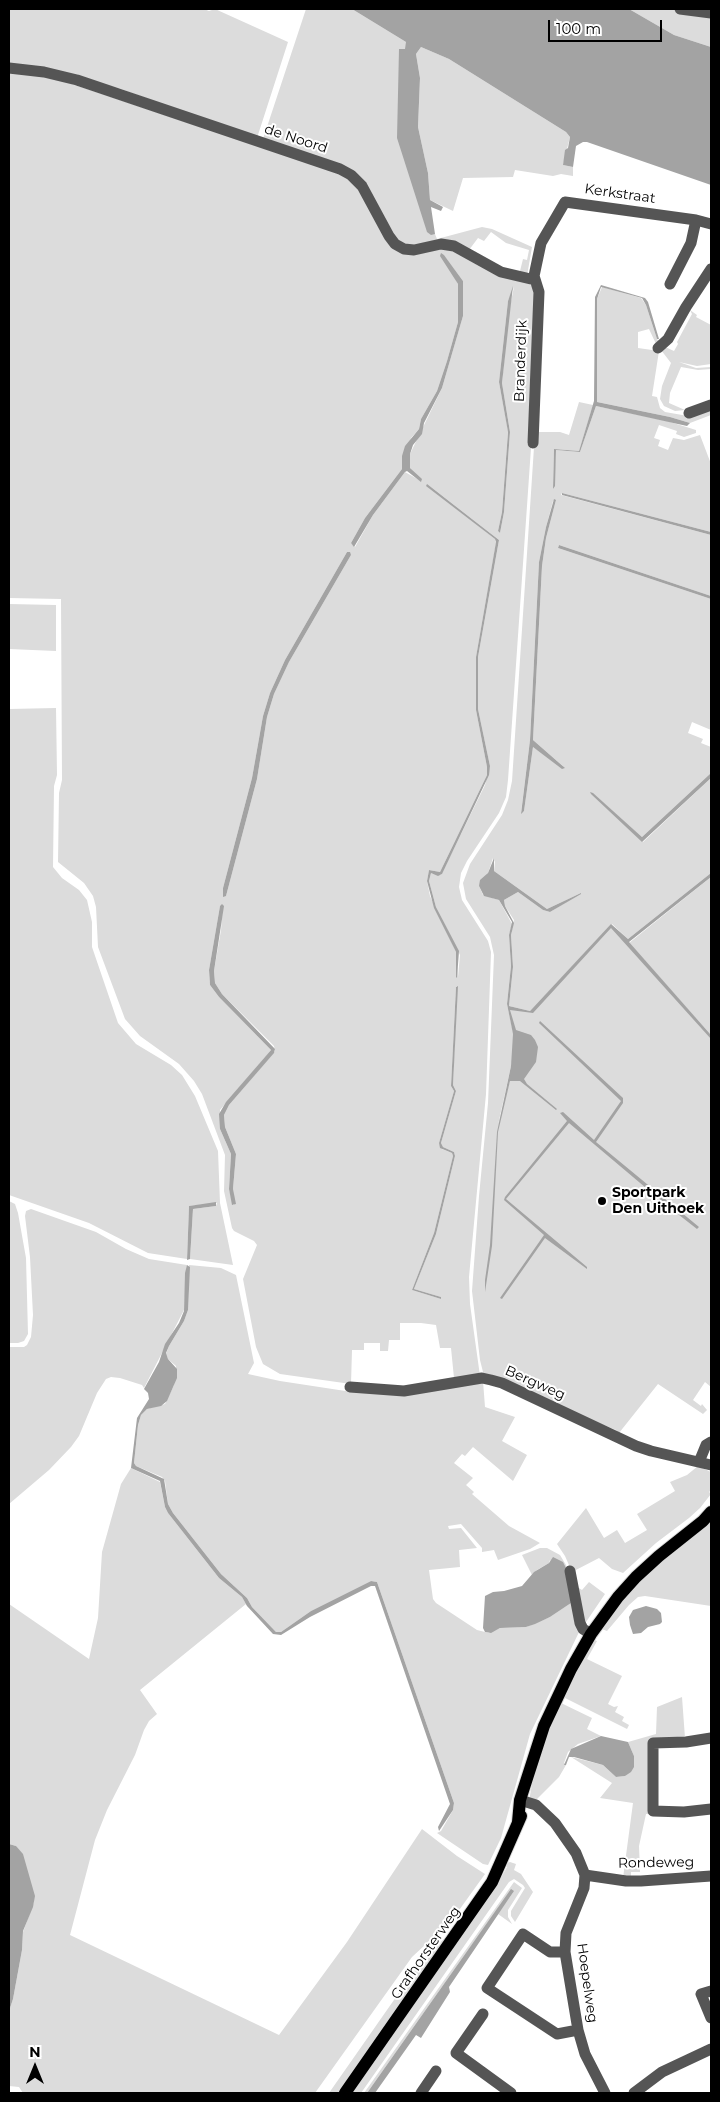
<!DOCTYPE html>
<html>
<head>
<meta charset="utf-8">
<style>
	body { margin:0 }
	#map { position:relative; width:720px; height:2102px; overflow:hidden; background:#fff; font-family:Montserrat,sans-serif }
	canvas { display:block }
	.frame { position:absolute; inset:0; border:10px solid #000; pointer-events:none }
	.north { position:absolute; left:10px; top:2042px; width:50px; height:50px; -webkit-text-stroke:4px #fff; paint-order:stroke; rotate:0deg; font-size:14px; font-weight:700; line-height:20px; text-align:center; color:#000 }
	.north::after { content:''; display:block; margin:auto; width:18px; height:22px; background:#000; clip-path:polygon(50% 0,100% 100%,50% 72%,0 100%) }
	.scale { position:absolute; left:548px; top:20px; width:114px; height:22px; box-sizing:border-box; border:2px solid #000; border-top:0; padding-left:6px; font-size:15px; line-height:18px; white-space:nowrap; color:#000; -webkit-text-stroke:4px #fff; paint-order:stroke }
</style>
</head>
<body>
<div id="map">
<canvas width="720" height="2102"></canvas>
<div class="frame"></div>
<div class="north">N</div>
<div class="scale">100 m</div>
</div>
<script>
const c = document.querySelector('canvas').getContext('2d');
c.lineJoin = 'round';
function paint(path, color) {
  c.fillStyle = color;
  c.fill(path, 'evenodd');
}
function toPath(rows) {
  const path = new Path2D();
  for (const r of rows) {
    path.moveTo(r[0], r[1]);
    for (let i = 2; i < r.length; i += 2) path.lineTo(r[i], r[i + 1]);
  }
  return path;
}
function stroke(path, color, width, dash) {
  c.strokeStyle = color;
  c.lineWidth = width;
  c.lineCap = dash ? 'butt' : 'round';
  c.setLineDash(dash || []);
  c.stroke(path);
}
function drawText(font, color, halo, rows, align = 'center') {
  c.font = font + ' Montserrat,sans-serif';
  c.lineWidth = 4;
  c.setLineDash([]);
  c.textBaseline = 'middle';
  c.strokeStyle = halo;
  c.fillStyle = color;
  for (const [text, x, y, turn = 0] of rows) {
    c.save();
    c.translate(x, y);
    c.rotate((+turn || 0) * Math.PI / 180);
    c.textAlign = isNaN(turn) ? turn : align;
    if (halo) c.strokeText(text, 0, 0);
    c.fillText(text, 0, 0);
    c.restore();
  }
}
const green = toPath([
	[9,9,204,9,209,11,215,9,288,42,257,138,121,89,67,74,9,64],
	[306,9,352,9,406,42,406,49,400,49,430,233,435,234,437,239,482,227,492,229,532,247,527,276,519,275,523,259,527,260,529,250,506,243,491,232,484,241,478,238,469,250,418,248,397,243,365,186,263,139],
	[629,9,672,9,711,15,711,47,674,35],
	[421,47,449,59,566,132,570,137,563,165,573,167,573,176,561,174,553,176,515,170,513,177,463,178,453,211,430,200,428,173,418,127,420,78,416,54],
	[9,70,39,73,350,177,394,246,446,246,527,282,535,289,532,432,527,444,531,448,508,780,506,797,499,813,467,861,461,873,459,887,462,900,488,941,491,952,486,1094,469,1277,470,1304,480,1376,454,1378,451,1348,440,1348,436,1325,421,1323,400,1323,400,1340,389,1340,388,1351,380,1351,380,1343,364,1343,364,1350,352,1350,351,1384,280,1374,263,1364,256,1347,243,1279,257,1245,254,1241,234,1231,232,1228,224,1191,225,1155,202,1094,194,1081,179,1064,140,1036,125,1019,98,947,96,907,93,896,84,883,58,862,59,793,62,780,61,599,9,598],
	[443,254,463,281,463,316,442,388,410,454,410,468,421,481,405,472,373,515,355,547,351,543,365,518,402,469,411,438,419,429,421,419,437,391,447,361,458,322,458,284],
	[514,287,509,311,502,383,510,432,504,512,500,533,498,531,502,512,508,431,499,382,508,301],
	[427,484,499,540,478,657,478,709,490,766,485,785,441,875,431,873,429,881,436,907,460,955,458,977,456,952,430,896,427,881,429,870,440,872,487,775,487,767,476,710,476,657,496,543,495,539],
	[347,552,351,555,289,662,274,694,267,717,257,779,226,896,223,888,252,778,263,716,270,693,285,660],
	[223,905,221,930,214,971,215,983,222,994,274,1046,275,1051,229,1105,224,1115,225,1127,236,1154,233,1189,234,1205,233,1205,229,1189,231,1154,220,1129,220,1110,271,1050,219,997,210,985,209,970,220,906],
	[457,986,453,1085,456,1091,441,1143,443,1147,454,1152,455,1156,436,1234,414,1289,441,1297,441,1299,412,1290,434,1233,453,1156,452,1153,442,1149,439,1143,454,1091,451,1086,456,987],
	[602,287,641,298,646,305,657,339,660,343,657,346,649,329,638,332,638,348,659,351,652,396,657,397,660,408,665,412,688,416,711,410,711,415,690,423,670,417,597,402,597,299],
	[690,310,697,315,696,317,711,325,711,364,697,366,679,362,696,368,711,367,711,369,698,370,681,367,670,393,669,403,685,410,675,411,664,406,660,399,662,386,671,363,661,350,663,346,674,351,678,344,677,342,692,314],
	[579,402,593,405,579,451,554,449,553,489,554,486,556,450,580,452,596,406,667,421,696,430,696,433,684,437,676,434,677,431,659,425,654,438,660,440,658,446,668,450,673,438,684,440,700,435,711,464,711,532,562,493,561,495,711,535,711,596,559,545,558,548,711,599,711,730,692,722,688,733,703,739,701,743,711,747,711,773,642,837,591,792,643,842,711,778,711,873,628,939,612,924,530,1011,509,1006,513,967,511,935,514,920,505,906,504,900,518,892,543,910,550,912,581,893,547,909,494,871,495,862,493,858,488,873,479,886,483,895,499,900,512,924,509,935,511,966,507,1004,513,1032,513,1057,498,1125,518,1051,509,1009,532,1012,611,926,711,1038,711,1387,705,1382,693,1400,701,1406,702,1404,707,1410,703,1414,658,1384,619,1433,616,1430,484,1376,480,1360,472,1291,479,1196,488,1103,494,955,490,937,466,899,463,883,470,864,502,815,508,800,512,781,535,432,560,432,569,435],
	[556,500,546,538,542,566,533,740,564,767,533,747,524,811,521,813,530,740,539,562,546,527,553,501],
	[9,604,56,605,56,651,9,649],
	[56,708,57,775,54,786,53,867,62,878,79,890,87,900,92,922,92,947,118,1023,136,1044,171,1065,182,1075,195,1096,218,1151,220,1203,233,1265,190,1259,193,1209,216,1206,217,1203,189,1206,187,1259,148,1253,89,1223,9,1195,9,709],
	[711,877,711,1035,629,943],
	[9,1201,15,1204,18,1213,26,1258,28,1334,24,1341,18,1343,9,1343],
	[31,1209,96,1232,126,1249,149,1259,187,1265,184,1310,144,1388,142,1385,120,1378,111,1377,106,1379,97,1393,79,1436,71,1447,49,1470,9,1504,9,1347,24,1347,27,1345,31,1337,33,1315,30,1257,25,1216,26,1211],
	[189,1265,221,1268,236,1275,254,1363,248,1374,280,1381,352,1392,483,1381,485,1407,515,1417,502,1441,527,1455,513,1481,473,1447,465,1456,462,1454,454,1463,473,1478,466,1485,474,1492,472,1494,509,1526,540,1543,530,1549,498,1560,494,1550,482,1552,482,1548,461,1524,448,1526,449,1529,461,1528,477,1548,459,1550,460,1567,429,1570,433,1599,436,1603,477,1630,489,1633,500,1628,526,1627,550,1617,571,1603,550,1560,549,1563,537,1570,532,1575,522,1555,540,1548,547,1548,560,1555,566,1565,580,1630,530,1734,501,1838,488,1865,483,1864,437,1833,441,1831,453,1810,454,1803,377,1582,371,1581,311,1611,281,1632,276,1632,252,1607,247,1598,221,1574,173,1513,168,1504,165,1481,162,1477,136,1466,134,1463,138,1425,141,1415,147,1409,165,1404,174,1385,176,1366,168,1359,166,1354,169,1346,184,1321,188,1310],
	[698,1466,711,1472,711,1490,709,1492,711,1494,700,1508,689,1518,656,1543,623,1573,612,1569,599,1558,572,1572,565,1556,557,1544,586,1508,604,1538,617,1530,625,1543,647,1530,637,1514,675,1491,670,1482,687,1475],
	[131,1468,160,1482,165,1507,168,1513,219,1578,242,1597,246,1604,140,1690,157,1714,149,1721,144,1730,135,1755,107,1810,95,1840,70,1935,279,2035,347,1942,422,1829,457,1856,485,1874,452,1920,412,1957,315,2093,23,2093,19,2087,9,2086,9,2011,13,1999,22,1950,23,1932,34,1902,16,1846,9,1844,9,1604,89,1659,98,1618,102,1552,121,1484],
	[711,1521,711,1606,645,1596,638,1597,629,1605,607,1631,599,1628,640,1578],
	[589,1582,605,1594,584,1625,576,1592,579,1588,582,1590],
	[594,1640,597,1641,587,1659,622,1676,608,1704,614,1707,618,1706,615,1712,624,1717,622,1721,629,1725,627,1729,563,1697,567,1686],
	[682,1697,685,1738,654,1739,650,1814,646,1814,639,1846,640,1872,631,1872,631,1878,623,1878,633,1803,600,1798,612,1783,571,1757,603,1765,616,1777,625,1776,634,1756,628,1742,656,1734,657,1707],
	[561,1703,592,1718,587,1729,601,1736,578,1744,568,1752,564,1763,566,1765,559,1777,535,1801,529,1801,537,1756],
	[510,1862,516,1864,514,1870,521,1874,533,1892,515,1922,511,1916,511,1911,525,1888,523,1885,514,1879,509,1882,361,2093,350,2093,500,1876,502,1876,507,1867,505,1865,506,1863],
	[514,1882,522,1888,508,1910,508,1917,512,1924,498,1914,514,1891,468,1950,367,2093,364,2093],
	[452,1932,340,2093,329,2093,417,1967,428,1953]
]);
const water = toPath([
	[352,9,629,9,674,35,711,47,711,185,587,142,583,142,576,146,573,167,563,165,565,150,568,148,570,137,566,132,449,59,421,47,416,54,420,78,418,127,428,173,430,200,443,207,441,211,431,207,435,234,431,235,427,232,397,138,399,49,405,49,406,42],
	[441,253,444,255,463,281,463,316,442,388,424,423,422,434,413,445,410,454,410,468,422,479,421,482,407,471,405,472,373,515,354,547,351,543,365,518,402,469,402,456,405,446,419,429,421,419,437,391,447,361,458,322,458,284,440,256],
	[601,285,645,298,648,302,659,339,657,339,646,305,642,298,601,287,597,299,597,402,670,417,690,423,687,426,596,406,580,452,556,450,555,486,553,489,554,449,579,451,594,401,595,297],
	[513,286,502,383,510,432,504,512,500,533,498,531,502,512,508,432,499,382,508,301],
	[427,484,499,540,478,657,478,709,490,766,489,775,442,874,438,876,431,873,429,881,436,907,459,951,457,978,456,977,456,952,434,908,427,881,429,870,440,872,487,775,487,767,476,710,476,657,496,542,495,539,426,486],
	[562,493,711,532,711,535,562,495],
	[554,499,556,500,546,538,542,566,533,740,565,768,562,769,533,747,524,811,521,814,530,740,539,562,546,527],
	[559,545,711,596,711,599,558,548],
	[347,552,350,552,351,555,289,662,274,694,267,717,257,779,226,896,223,897,223,888,252,778,263,716,270,693,285,660],
	[711,773,711,778,642,842,591,794,590,792,593,793,642,837],
	[494,858,494,871,547,909,581,893,581,894,550,912,543,910,518,892,504,900,505,906,514,923,511,935,513,967,509,1006,530,1011,611,924,628,939,711,873,711,877,629,942,711,1035,711,1039,611,928,533,1013,510,1010,516,1030,531,1035,535,1040,538,1047,536,1062,524,1079,527,1084,557,1109,556,1110,520,1081,510,1081,498,1132,492,1246,485,1292,485,1280,490,1245,497,1132,511,1066,513,1034,507,1004,511,966,509,935,512,922,499,900,484,896,479,886,480,880,488,873],
	[222,904,224,906,214,971,215,983,222,994,275,1049,274,1053,229,1105,224,1115,225,1127,236,1154,233,1189,236,1204,232,1205,229,1189,231,1154,220,1129,219,1114,226,1102,271,1050,219,997,210,985,209,970,220,906],
	[458,986,453,1085,456,1091,441,1143,443,1147,454,1152,455,1156,436,1234,414,1289,441,1297,441,1299,412,1290,434,1233,453,1156,452,1153,440,1148,439,1143,454,1091,451,1086,456,987],
	[540,1021,623,1098,623,1103,596,1142,699,1227,697,1229,665,1204,569,1123,506,1199,587,1267,587,1269,545,1238,502,1299,500,1298,544,1235,504,1200,505,1197,567,1121,560,1113,563,1112,594,1140,621,1101,539,1023],
	[216,1202,216,1206,193,1209,190,1259,187,1260,189,1206],
	[187,1265,190,1267,188,1310,184,1321,169,1346,166,1353,168,1359,177,1369,177,1378,167,1401,161,1406,147,1409,141,1415,138,1425,134,1463,136,1466,164,1479,168,1504,173,1513,221,1574,247,1598,252,1607,276,1632,281,1632,311,1611,371,1581,377,1582,454,1803,453,1810,439,1831,438,1827,450,1804,375,1586,371,1586,310,1617,281,1635,273,1634,247,1606,242,1597,219,1578,168,1513,165,1507,160,1481,131,1468,137,1418,149,1399,148,1393,144,1389,159,1362,165,1344,179,1323,184,1311,185,1273],
	[553,1557,563,1562,567,1570,571,1603,550,1617,535,1624,526,1627,500,1628,491,1633,485,1632,483,1628,485,1596,493,1592,504,1591,522,1586,534,1572,549,1563],
	[646,1606,657,1609,661,1613,662,1622,660,1624,648,1627,641,1633,633,1634,630,1625,629,1617,633,1610],
	[601,1736,628,1742,634,1756,634,1767,631,1772,625,1776,616,1777,603,1765,574,1757,569,1757,566,1765,564,1765,571,1749],
	[9,1844,16,1846,23,1854,35,1896,33,1907,23,1931,22,1950,13,1999,9,2011],
	[511,1889,514,1891,449,1987,450,1992,421,2038,416,2035,375,2093,367,2093]
]);
const minor = toPath([
	[680,9,711,13],
	[9,68,44,72,77,80,340,169,351,175,362,186,389,236,395,244,404,249,414,250,441,244,454,246,501,272,535,280],
	[670,284,691,243,696,220],
	[658,348,668,339,686,307,711,269],
	[689,413,711,405],
	[533,443,539,292,534,276,541,243,565,202,696,220,711,224],
	[350,1387,404,1391,482,1378,491,1380,502,1383,636,1446,651,1451,711,1465],
	[699,1462,706,1445,711,1442],
	[570,1571,580,1623,583,1629,591,1634],
	[711,1738,686,1742,653,1743,653,1811,684,1812,711,1809],
	[520,1800,536,1805,555,1823,576,1853,585,1875,584,1888,566,1933,565,1952,578,2030,585,2054,605,2093],
	[585,1875,626,1881,641,1881,711,1876],
	[565,1952,550,1952,523,1934,487,1988,557,2034,578,2030],
	[711,1991,701,1994,711,2018],
	[483,2014,456,2053,511,2093],
	[421,2093,436,2071],
	[634,2093,662,2072,711,2049]
]);
const major = toPath([
	[518,1822,520,1800,544,1726,571,1669,591,1634,618,1597,636,1577,659,1556,703,1521,711,1512],
	[345,2093,492,1882,521,1816]
]);
const markers = [
	[602,1201,5,"#000"]
];
const streetNames = [
	["de Noord",296,139,18],
	["Kerkstraat",620,194,8],
	["Branderdijk",521,361,-88],
	["Bergweg",535,1383,24],
	["Rondeweg",656,1863,-1],
	["Grafhorsterweg",426,1953,-55],
	["Hoepelweg",587,1983,82]
];
const poiNames = [
	["Sportpark",612,1193],
	["Den Uithoek",612,1209]
];
paint(green, '#dcdcdc');
paint(water, '#a3a3a3');
stroke(major, '#dbdbdb', 14);
stroke(minor, '#555', 11);
stroke(major, '#000', 12);
for (const [x, y, r, color] of markers) {
  const dot = new Path2D();
  dot.arc(x, y, r, 0, 2 * Math.PI);
  c.fillStyle = color;
  c.fill(dot);
  stroke(dot, '#fff', 2);
}
drawText('14px', '#000', '#fff', streetNames);
drawText('bold 14px', '#000', '#fff', poiNames, 'left');
</script>
</body>
</html>
